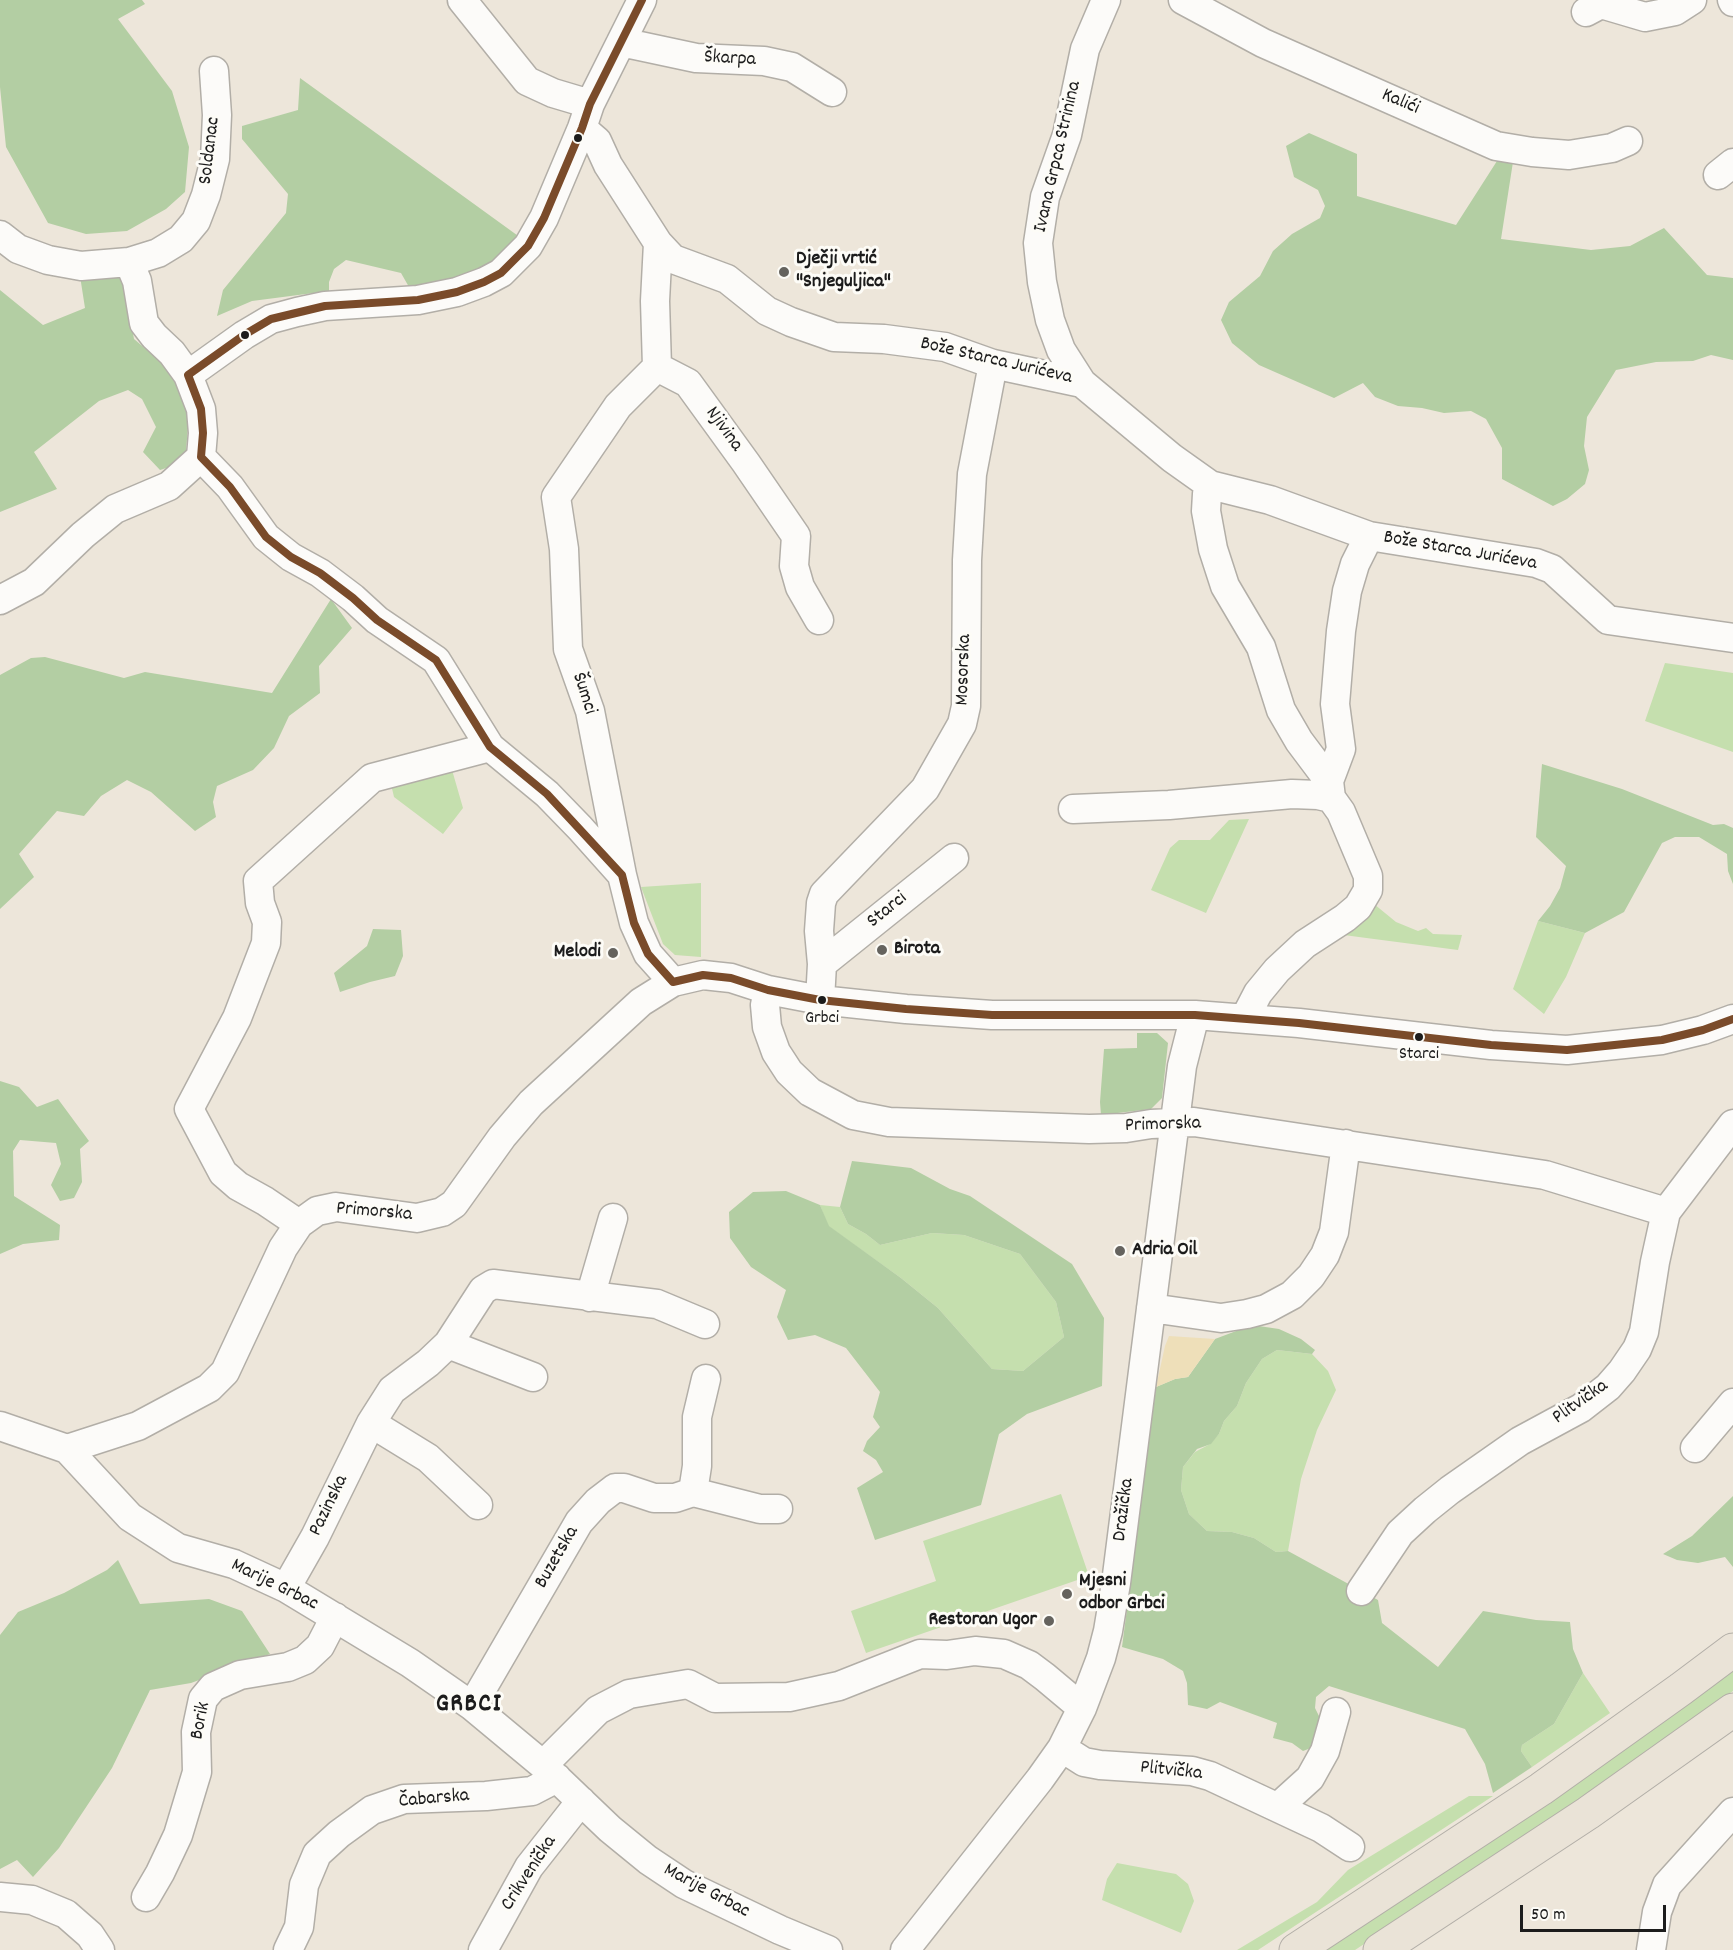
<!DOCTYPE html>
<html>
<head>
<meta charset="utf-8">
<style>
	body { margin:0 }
	#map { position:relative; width:1733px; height:1950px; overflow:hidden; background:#ede6da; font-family:Dekko,sans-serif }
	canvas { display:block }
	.scale { position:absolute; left:1520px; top:1905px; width:146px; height:27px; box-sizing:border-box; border:3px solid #1c1c1c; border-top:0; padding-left:8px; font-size:18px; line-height:21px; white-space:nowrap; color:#1c1c1c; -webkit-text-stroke:4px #fdfcf7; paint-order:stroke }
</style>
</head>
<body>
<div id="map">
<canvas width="1733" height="1950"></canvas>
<div class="scale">50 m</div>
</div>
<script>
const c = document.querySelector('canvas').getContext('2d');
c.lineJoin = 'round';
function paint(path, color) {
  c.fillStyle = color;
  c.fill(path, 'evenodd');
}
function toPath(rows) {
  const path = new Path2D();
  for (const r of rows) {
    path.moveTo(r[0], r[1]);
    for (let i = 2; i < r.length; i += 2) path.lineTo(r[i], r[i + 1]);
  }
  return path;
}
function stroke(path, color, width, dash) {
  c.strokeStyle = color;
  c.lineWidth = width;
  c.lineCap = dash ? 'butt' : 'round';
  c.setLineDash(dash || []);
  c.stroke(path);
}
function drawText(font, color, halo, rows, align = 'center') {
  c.font = font + ' Dekko,sans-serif';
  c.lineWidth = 6;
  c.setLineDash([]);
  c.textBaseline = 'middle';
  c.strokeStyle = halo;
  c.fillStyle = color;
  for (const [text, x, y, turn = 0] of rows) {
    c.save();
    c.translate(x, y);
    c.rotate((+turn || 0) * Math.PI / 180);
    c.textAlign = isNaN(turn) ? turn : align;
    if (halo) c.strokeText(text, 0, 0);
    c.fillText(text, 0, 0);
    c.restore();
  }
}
const green = toPath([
	[1665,663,1733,673,1733,752,1645,721],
	[450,763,463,808,443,834,394,797,390,780],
	[1249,819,1206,913,1151,890,1170,848,1179,840,1210,840,1229,820],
	[701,883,701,957,675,955,663,944,641,887],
	[1374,904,1396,922,1418,931,1426,928,1433,934,1462,935,1458,950,1336,934],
	[1538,921,1585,933,1566,977,1544,1014,1513,989],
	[820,1205,840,1207,848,1224,866,1234,880,1245,932,1233,964,1235,1020,1254,1056,1302,1064,1337,1023,1371,992,1369,938,1308,901,1278,828,1226],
	[1277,1350,1312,1354,1328,1371,1336,1390,1317,1430,1301,1479,1288,1551,1276,1552,1254,1538,1232,1532,1207,1531,1189,1514,1181,1490,1183,1467,1195,1452,1210,1444,1219,1434,1224,1421,1237,1406,1246,1383,1262,1359],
	[1061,1494,1089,1576,866,1653,851,1611,936,1581,923,1541],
	[1733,1667,1733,1691,1545,1825,1355,1950,1319,1950],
	[1583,1673,1610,1713,1532,1767,1521,1751,1522,1745,1554,1724],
	[1469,1796,1493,1796,1258,1950,1237,1950,1317,1902,1348,1870],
	[1117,1863,1176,1874,1188,1884,1194,1901,1181,1933,1102,1900,1107,1879]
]);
const forest = toPath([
	[0,0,142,0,145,4,118,19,172,91,189,147,185,192,166,209,127,231,86,234,48,223,6,147,0,87],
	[300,78,521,238,498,263,413,294,401,273,346,260,334,269,329,282,329,291,252,301,217,316,223,290,286,213,288,194,242,139,242,126,298,110],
	[1309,133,1357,154,1357,196,1456,225,1497,161,1515,149,1501,239,1591,250,1630,246,1664,228,1707,275,1733,278,1733,360,1711,355,1693,361,1656,362,1616,370,1587,417,1584,446,1589,470,1585,484,1567,499,1553,506,1502,479,1502,448,1486,419,1471,411,1444,413,1422,408,1398,406,1375,397,1363,383,1334,398,1259,365,1232,343,1221,320,1229,302,1260,276,1273,251,1292,234,1320,218,1325,206,1318,190,1294,177,1286,146],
	[122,271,134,339,174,373,189,416,185,462,160,470,143,452,156,427,142,399,128,390,99,401,34,452,57,489,0,512,0,290,43,325,85,308,80,276],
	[331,599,352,628,319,666,320,693,289,716,274,748,253,770,217,786,213,802,216,817,195,831,151,792,127,780,101,796,84,816,57,811,19,854,34,877,0,909,0,675,31,658,45,657,124,678,145,672,272,693],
	[1542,764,1622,789,1713,825,1724,824,1733,828,1733,884,1728,871,1727,854,1699,837,1675,837,1662,843,1624,912,1585,933,1538,921,1550,906,1560,888,1566,866,1536,837],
	[373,929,401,930,403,956,395,976,370,982,340,992,334,973,367,946],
	[1137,1033,1157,1033,1168,1043,1162,1098,1151,1109,1101,1115,1100,1102,1104,1049,1137,1048],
	[0,1081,19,1087,37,1107,58,1099,89,1141,80,1149,82,1182,74,1198,60,1201,51,1185,61,1164,56,1143,20,1140,13,1151,14,1196,60,1225,59,1240,23,1244,0,1254],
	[852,1161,911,1168,950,1189,970,1196,1072,1264,1104,1318,1102,1386,1027,1414,999,1434,981,1505,875,1540,857,1488,883,1472,876,1460,863,1451,867,1441,880,1427,873,1417,880,1392,846,1348,815,1335,788,1340,777,1317,786,1290,751,1267,730,1238,729,1212,753,1192,786,1191,820,1205,829,1226,901,1278,938,1308,992,1369,1023,1371,1064,1337,1056,1302,1020,1254,964,1235,932,1233,880,1245,866,1234,848,1224,840,1207],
	[1252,1325,1279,1329,1301,1339,1315,1350,1312,1354,1277,1350,1262,1359,1246,1383,1237,1406,1224,1421,1219,1434,1211,1444,1197,1449,1183,1467,1181,1490,1189,1514,1207,1531,1232,1532,1254,1538,1276,1552,1288,1551,1378,1600,1382,1623,1438,1667,1483,1611,1536,1620,1570,1622,1573,1649,1583,1673,1554,1724,1522,1745,1521,1751,1532,1767,1493,1793,1485,1764,1465,1729,1329,1686,1316,1697,1315,1708,1320,1718,1311,1748,1303,1751,1292,1743,1273,1738,1277,1723,1220,1702,1207,1709,1188,1705,1187,1683,1183,1671,1163,1659,1122,1647,1156,1387,1175,1379,1188,1377,1215,1339],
	[1733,1496,1733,1567,1725,1557,1698,1563,1677,1560,1663,1554,1692,1536],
	[118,1560,140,1604,209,1599,242,1611,270,1654,191,1683,150,1690,112,1768,59,1848,33,1877,17,1860,0,1869,0,1635,18,1612,64,1593,107,1570]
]);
const sand = toPath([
	[1169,1336,1215,1339,1188,1377,1175,1379,1156,1387,1165,1346]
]);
const minor = toPath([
	[462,0,527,81,553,93,590,104],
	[1183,0,1263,43,1496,146,1532,152,1569,155,1612,148,1628,141],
	[1732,0,1733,2],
	[1586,12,1601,4,1645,17,1675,11,1692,0],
	[621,42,696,58,764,61,792,67,832,92],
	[582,128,597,141,608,165,658,243,673,259,727,279,767,311,791,322,834,337,884,339,945,347,993,364,1082,383,1172,458,1210,485,1270,500,1369,536,1536,563,1552,569,1608,620,1733,638],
	[1718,175,1733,163],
	[0,235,18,249,48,260,81,266,129,262,137,281,144,323,154,336,172,353,188,375],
	[658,243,655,301,657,367,688,383,746,463,796,536,794,566,800,587,819,620],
	[129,262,158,253,181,239,196,221,206,195,215,159,217,115,214,71],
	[657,367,618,406,556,497,564,549,568,649,590,711,622,875,634,923,648,954,673,982],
	[1082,383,1061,350,1050,320,1042,282,1038,243,1045,197,1067,135,1085,49,1106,0],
	[201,457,230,487,266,537,291,557,320,573,353,598,377,620,436,660,490,747,547,794,580,828,622,875],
	[1210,485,1207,494,1206,511,1213,549,1225,586,1261,647,1281,710,1299,741,1329,781,1331,798],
	[0,600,34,582,83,535,115,509,169,486,201,457,203,433,201,409,188,375,244,335,271,319,297,312,325,306,418,300,457,292,484,282,501,273,528,246,544,218,582,128,590,104,642,0],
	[1329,781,1341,749,1335,704,1341,631,1347,591,1355,564,1369,536],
	[1073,809,1169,805,1292,794,1318,795,1331,798,1341,812,1368,876,1368,890,1358,907,1345,918,1305,944,1277,970,1258,993,1245,1018],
	[822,964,954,858],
	[768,990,765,1005,767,1027,776,1052,789,1072,810,1092,853,1115,889,1122,1089,1129,1126,1128,1151,1124,1194,1122,1545,1175,1666,1212],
	[820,1000,822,964,819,931,821,903,824,894,925,789,962,724,966,706,967,560,972,474,993,364],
	[299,1224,265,1201,238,1186,223,1173,189,1109,237,1018,266,943,267,922,260,903,258,881,372,778,490,747],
	[590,1297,613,1218],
	[1151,1308,1221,1318,1247,1314,1266,1309,1292,1295,1311,1276,1325,1255,1334,1232,1346,1144],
	[448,1344,533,1377],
	[371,1423,428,1458,478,1505],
	[0,1426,67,1449,130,1517,178,1548,234,1564,286,1588,410,1663,472,1706,543,1765,610,1829,648,1860,684,1884,780,1930,828,1950],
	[1695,1448,1733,1403],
	[67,1449,138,1426,209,1388,225,1372,283,1248,299,1224,317,1211,336,1207,417,1218,442,1212,454,1204,502,1137,531,1103,641,1002,673,982,703,975,731,978,768,990,820,1000,906,1009,992,1015,1195,1015,1299,1023,1491,1045,1567,1050,1662,1040,1703,1030,1733,1019],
	[693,1492,697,1466,697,1417,706,1379],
	[286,1588,315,1537,371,1423,392,1390,428,1363,448,1344,483,1290,493,1284,657,1304,705,1324],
	[1361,1591,1400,1533,1425,1510,1450,1490,1520,1441,1581,1408,1608,1387,1622,1371,1637,1349,1644,1332,1655,1262,1666,1212,1733,1124],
	[472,1706,579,1522,598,1501,615,1488,624,1488,654,1498,675,1498,693,1492,760,1509,778,1509],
	[1062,1748,1084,1762,1100,1765,1192,1771,1210,1776,1321,1828,1350,1847],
	[543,1765,598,1710,629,1694,688,1684,715,1698,789,1697,839,1686,920,1654,947,1655,975,1651,1004,1654,1029,1665,1045,1677,1082,1708],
	[1278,1807,1310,1778,1325,1751,1336,1712],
	[0,1897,32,1900,66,1914,90,1935,100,1950],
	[146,1897,160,1873,178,1835,197,1772,196,1732,203,1699,213,1687,240,1675,288,1667,305,1660,320,1646,335,1617],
	[288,1950,299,1927,304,1885,317,1854,339,1834,372,1810,404,1799,486,1796,532,1791,557,1778],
	[483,1950,529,1867,581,1801],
	[905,1950,1040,1779,1062,1748,1082,1708,1101,1658,1108,1631,1116,1583,1182,1066,1195,1015],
	[1651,1950,1657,1912,1667,1885,1733,1812]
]);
const highway = toPath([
	[1296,1950,1541,1789,1681,1689,1733,1650],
	[1380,1950,1588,1813,1733,1710]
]);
const bus1 = toPath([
	[642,0,590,104,582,128,544,218,528,246,501,273,484,282,457,292,418,300,325,306,271,319,244,335,188,375,201,409,203,433,201,457,230,487,266,537,291,557,320,573,353,598,377,620,436,660,490,747,547,794,622,875,634,923,648,954,673,982,703,975,731,978,768,990,820,1000,906,1009,992,1015,1195,1015,1299,1023,1491,1045,1567,1050,1662,1040,1703,1030,1733,1019]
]);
const markers = [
	[578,138,5,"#1c1c1c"],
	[784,272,6,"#65635e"],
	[245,335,5,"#1c1c1c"],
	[882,950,6,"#65635e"],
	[613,953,6,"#65635e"],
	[822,1000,5,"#1c1c1c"],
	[1419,1037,5,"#1c1c1c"],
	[1120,1251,6,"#65635e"],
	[1067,1594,6,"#65635e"],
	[1049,1621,6,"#65635e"]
];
const busNames = [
	["Grbci",822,1020],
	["Starci",1419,1056]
];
const streetNames = [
	["Škarpa",730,60,3],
	["Kalići",1400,103,23],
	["Soldanac",211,151,-83],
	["Ivana Grpca Strinina",1059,157,-77],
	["Bože Starca Jurićeva",996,362,13],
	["Njivina",723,430,54],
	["Bože Starca Jurićeva",1460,552,10],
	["Mosorska",965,670,-88],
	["Šumci",583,694,72],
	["Starci",888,911,-39],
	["Primorska",1163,1126,-2],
	["Primorska",374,1213,5],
	["Plitvička",1581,1403,-35],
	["Pazinska",330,1506,-64],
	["Dražička",1125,1510,-83],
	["Buzetska",558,1558,-60],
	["Marije Grbac",274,1586,26],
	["Borik",202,1721,-79],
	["Plitvička",1171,1772,6],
	["Čabarska",434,1800,-5],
	["Crikvenička",530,1874,-57],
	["Marije Grbac",706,1892,28]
];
const poiNames = [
	["Dječji vrtić",796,260],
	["\"Snjeguljica\"",796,283],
	["Birota",894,950],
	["Melodi",601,953,"right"],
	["Adria Oil",1132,1251],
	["Mjesni",1079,1582],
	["odbor Grbci",1079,1605],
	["Restoran Ugor",1037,1621,"right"]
];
const districtNames = [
	["GRBCI",469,1706]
];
paint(green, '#c5dfae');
paint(forest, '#b3cea3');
paint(sand, '#eedfb9');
stroke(minor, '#b2aea7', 31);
stroke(highway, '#b2aea7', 35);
stroke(minor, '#fcfbf9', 28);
stroke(highway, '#eae3d7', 33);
stroke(bus1, '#7a4b2a', 8);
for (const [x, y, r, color] of markers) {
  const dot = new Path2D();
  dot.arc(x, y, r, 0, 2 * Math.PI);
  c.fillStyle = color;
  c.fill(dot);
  stroke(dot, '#fdfcf7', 2);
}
drawText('18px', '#1c1c1c', '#fdfcf7', busNames);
drawText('20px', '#1c1c1c', '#fdfcf7', streetNames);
drawText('bold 20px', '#1c1c1c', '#fdfcf7', poiNames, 'left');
c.letterSpacing = '1.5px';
drawText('bold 26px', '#1c1c1c', '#fdfcf7', districtNames);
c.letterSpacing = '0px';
</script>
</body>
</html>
